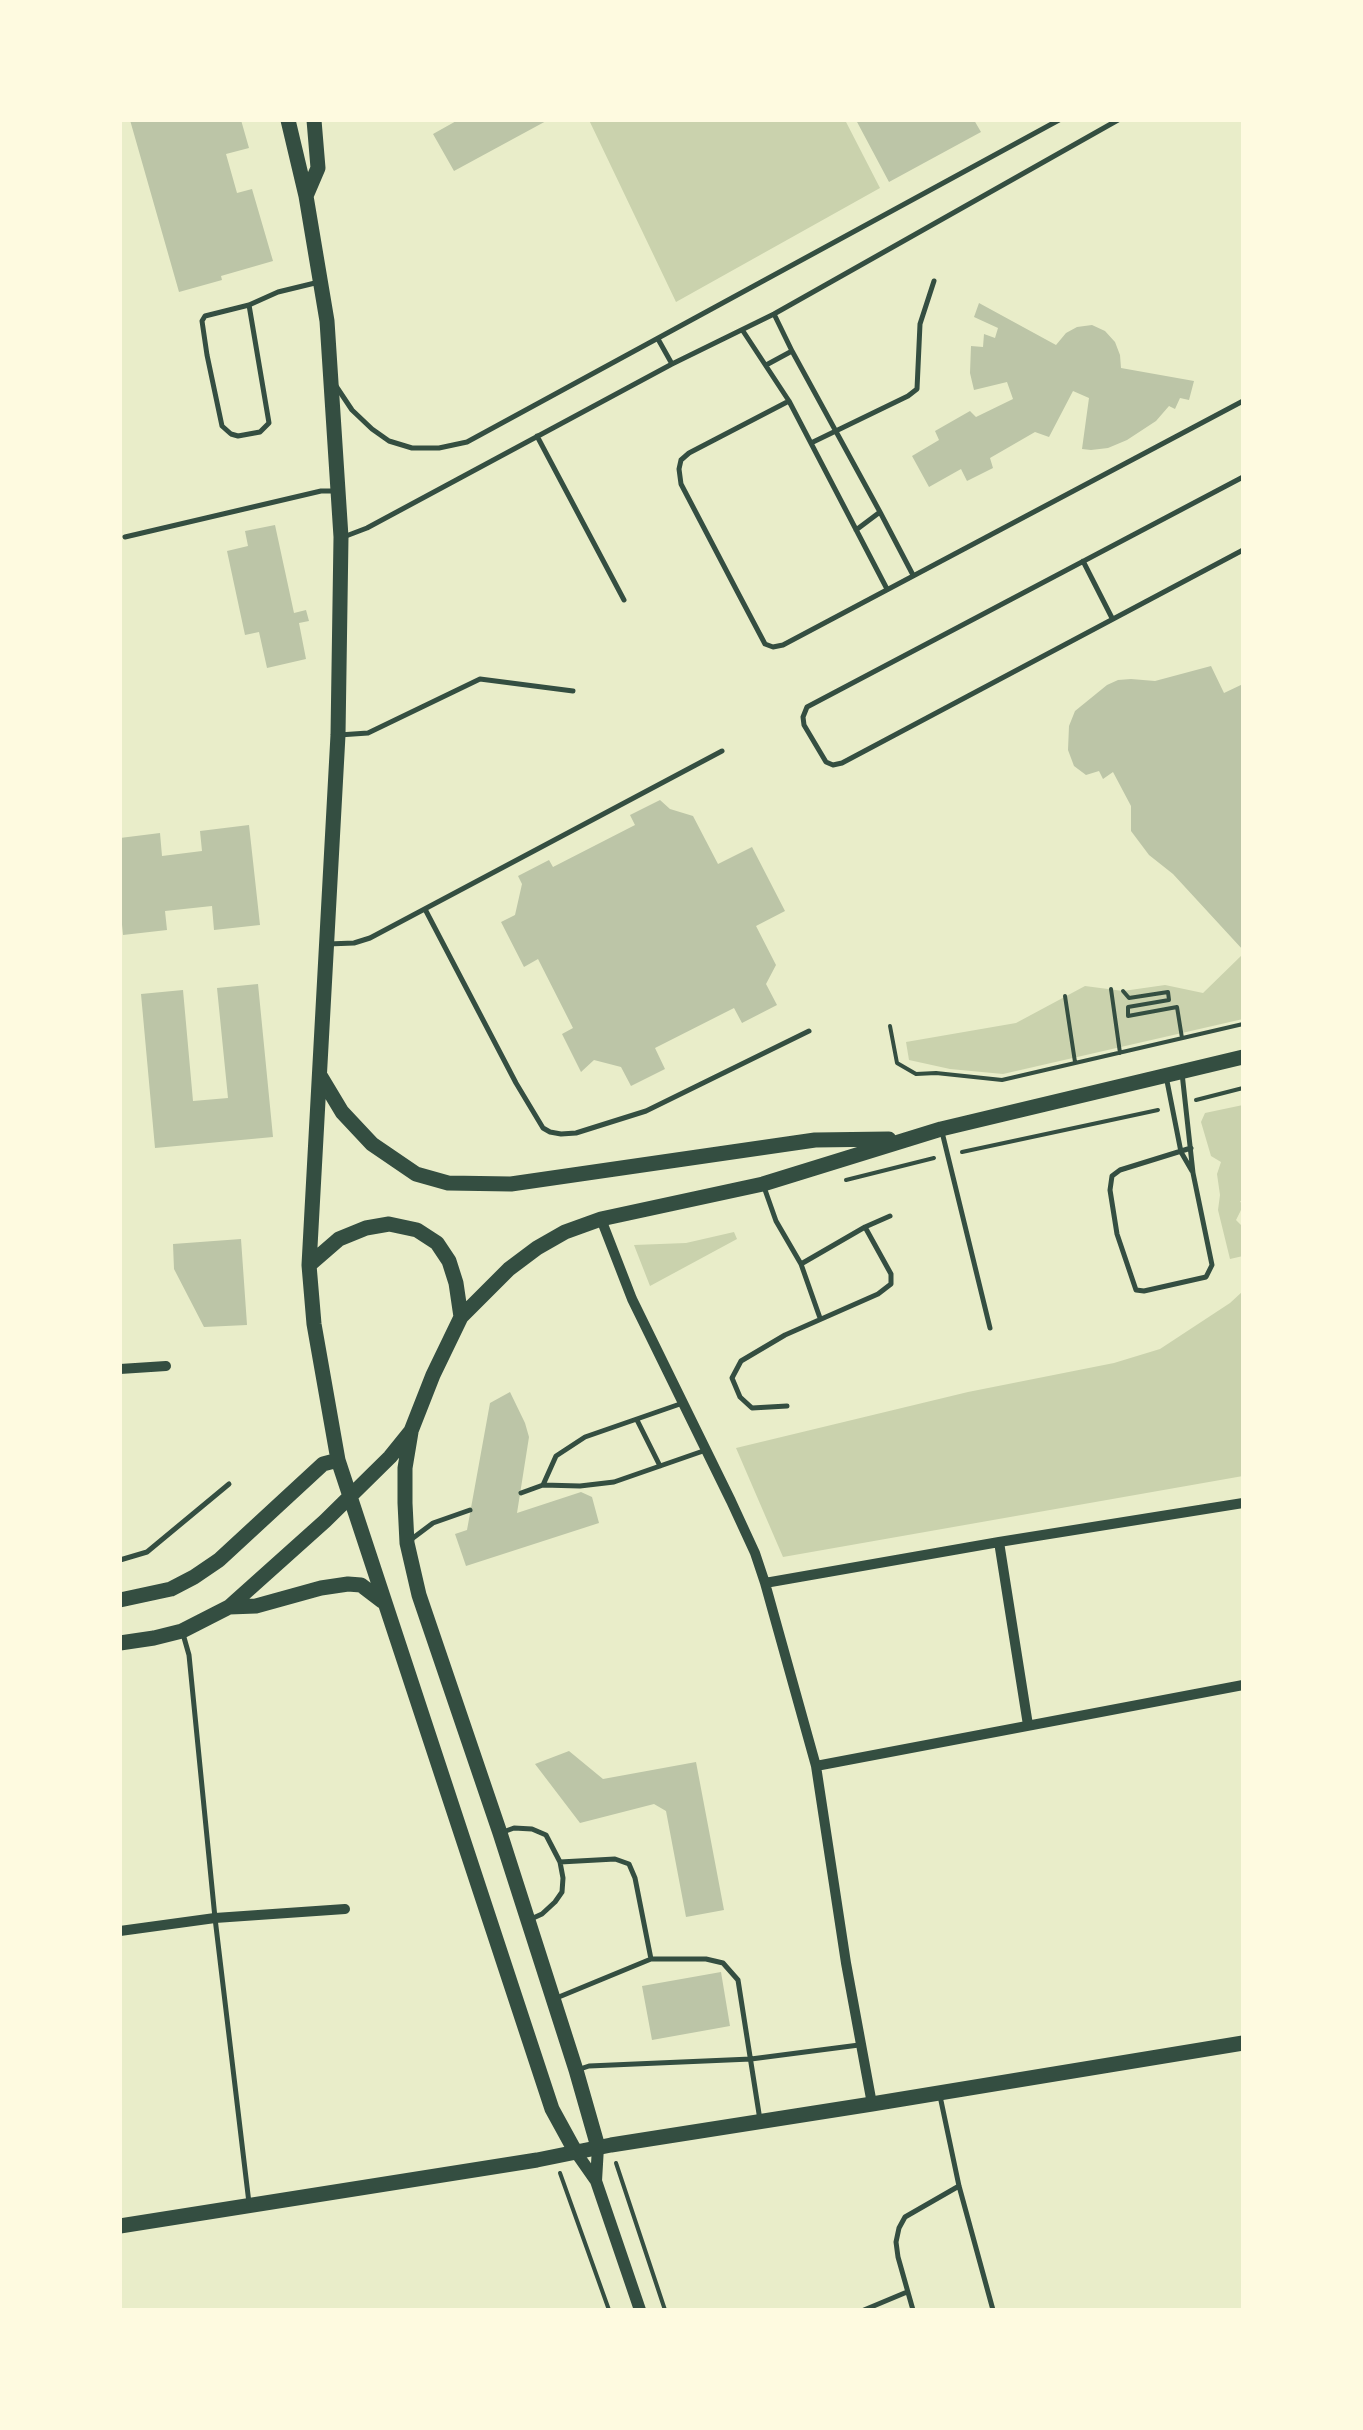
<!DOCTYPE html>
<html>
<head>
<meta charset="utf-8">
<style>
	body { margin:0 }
	#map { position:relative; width:1363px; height:2430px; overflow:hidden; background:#e9edc9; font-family:"Fira Sans Condensed",sans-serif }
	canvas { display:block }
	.frame { position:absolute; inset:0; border:122px solid #fefae0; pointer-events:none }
</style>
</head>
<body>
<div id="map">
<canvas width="1363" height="2430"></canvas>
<div class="frame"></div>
</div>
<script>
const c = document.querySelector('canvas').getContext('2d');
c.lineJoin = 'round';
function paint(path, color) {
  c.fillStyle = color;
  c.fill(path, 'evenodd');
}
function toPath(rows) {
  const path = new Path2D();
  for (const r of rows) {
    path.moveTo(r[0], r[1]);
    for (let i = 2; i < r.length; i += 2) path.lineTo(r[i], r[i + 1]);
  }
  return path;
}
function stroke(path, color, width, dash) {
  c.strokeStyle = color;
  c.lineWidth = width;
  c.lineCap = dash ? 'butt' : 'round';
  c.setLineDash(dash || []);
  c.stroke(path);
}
const green = toPath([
	[589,120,845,120,880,188,676,302],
	[1243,954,1243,1019,1003,1074,950,1069,909,1060,906,1042,1016,1023,1085,986,1123,991,1165,985,1203,993],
	[1243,1105,1243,1198,1240,1202,1243,1203,1243,1210,1241,1210,1236,1220,1243,1227,1243,1256,1230,1259,1218,1210,1220,1195,1217,1174,1221,1162,1211,1156,1201,1122,1205,1113],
	[734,1232,737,1239,650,1286,634,1245,686,1243],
	[1243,1291,1243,1476,783,1557,736,1448,968,1392,1114,1363,1160,1349,1230,1303]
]);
const building = toPath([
	[130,120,241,120,249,148,226,154,237,193,252,189,273,261,221,276,222,280,179,292],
	[458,120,548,120,454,171,433,134],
	[856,120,974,120,981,132,889,182],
	[979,303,1056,345,1066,333,1077,327,1092,325,1105,331,1115,342,1120,355,1121,368,1194,381,1189,400,1180,398,1175,409,1169,406,1156,421,1127,440,1108,448,1091,450,1082,449,1089,398,1073,391,1049,437,1035,432,990,458,993,468,967,481,961,469,929,487,912,456,939,440,935,431,970,411,976,417,1013,399,1007,382,974,390,970,373,971,346,983,347,984,334,995,338,998,328,974,317],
	[275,525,294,613,306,610,309,621,299,623,306,659,267,668,259,632,245,635,227,551,248,546,245,531],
	[1211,666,1224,693,1243,684,1243,950,1173,874,1149,855,1131,831,1131,806,1113,772,1103,779,1099,771,1086,775,1074,766,1068,750,1069,726,1075,711,1107,685,1118,680,1131,679,1155,681],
	[660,800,670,809,693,816,718,864,752,847,785,911,756,926,776,965,766,984,777,1005,742,1023,734,1008,655,1048,665,1069,631,1086,621,1067,594,1060,581,1072,562,1034,573,1028,538,959,524,967,501,922,515,915,522,884,518,876,549,860,553,867,635,825,630,815],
	[249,825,260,925,214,930,212,906,165,911,167,930,123,935,120,904,120,838,160,833,162,856,202,851,200,831],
	[258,984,273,1137,155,1148,141,994,183,990,193,1101,228,1098,217,988],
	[241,1239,247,1325,204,1327,174,1269,173,1244],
	[510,1392,525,1423,529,1437,517,1513,581,1492,592,1497,599,1523,466,1566,455,1534,467,1530,490,1403],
	[569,1751,603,1779,696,1762,724,1910,686,1917,666,1811,654,1804,580,1823,535,1764],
	[721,1972,730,2026,652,2040,642,1986]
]);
const path = toPath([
	[1111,989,1120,1053],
	[1123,991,1129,998,1168,992,1169,1000,1128,1007,1128,1016,1177,1007,1182,1038],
	[1065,996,1075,1062],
	[890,1026,897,1063,916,1074,936,1073,1002,1080,1243,1024],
	[1196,1100,1243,1088],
	[962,1152,1158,1110],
	[846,1180,934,1158],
	[616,2163,665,2310],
	[560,2173,609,2310]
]);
const service = toPath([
	[249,305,269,423,260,432,238,436,231,434,222,426,207,355,202,321,205,316,249,305,278,292,315,283],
	[774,314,792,351,880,512,913,575],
	[743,331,789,401,887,589],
	[658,339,672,364],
	[768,364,792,351],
	[336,386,352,410,372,429,389,441,412,448,439,448,467,442,1059,120],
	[789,401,689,453,681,460,679,469,681,484,737,591,765,644,773,647,783,645,1243,401],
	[537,436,624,600],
	[811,443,908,396,917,389,920,324,934,281],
	[1243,477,807,707,803,717,804,725,826,762,833,765,842,763,1243,550],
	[856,530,880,512],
	[346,536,367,528,672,364,774,314,1118,120],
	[125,537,321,491,335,491],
	[1083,561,1112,618],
	[339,735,368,733,480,679,573,691],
	[426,911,516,1083,543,1128,550,1132,561,1134,576,1133,646,1111,809,1031],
	[328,944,354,943,370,938,722,751],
	[1182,1073,1193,1173,1212,1265,1206,1277,1144,1291,1136,1290,1117,1234,1110,1190,1112,1176,1120,1170,1191,1148],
	[1166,1076,1181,1152,1192,1171],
	[942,1132,990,1328],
	[764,1187,776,1221,801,1264,820,1318],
	[801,1264,865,1227,890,1216],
	[787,1406,752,1408,740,1397,732,1378,741,1361,785,1335,878,1294,891,1284,891,1274,865,1227],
	[637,1420,660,1466],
	[543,1485,556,1456,585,1437,680,1404],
	[521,1493,543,1485,580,1486,614,1482,706,1450],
	[409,1541,433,1523,470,1510],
	[120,1560,147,1552,229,1484],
	[183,1634,189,1655,215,1918,249,2203],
	[503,1832,514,1828,532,1829,546,1835,560,1862,615,1859,629,1864,635,1878,651,1959,554,1999],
	[531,1919,542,1914,555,1902,562,1892,563,1878,560,1862],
	[651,1959,706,1959,723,1963,738,1980,760,2120],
	[577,2070,589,2066,751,2059,859,2045],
	[940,2096,959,2186,993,2310],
	[864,2310,907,2292],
	[913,2310,898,2257,896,2242,899,2228,905,2217,959,2186]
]);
const minor = toPath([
	[601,1219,632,1299,731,1501,755,1553,765,1583,816,1766,846,1963,872,2104],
	[120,1369,166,1366],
	[999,1542,1028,1725],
	[765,1583,999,1542,1243,1503],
	[816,1766,1243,1685],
	[120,1931,215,1918,345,1909]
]);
const tertiary = toPath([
	[575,2151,596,2181,640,2310],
	[596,2181,598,2147]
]);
const primary = toPath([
	[288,120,306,196,327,321,341,537,338,735,309,1265,314,1324,338,1460,552,2109,575,2151],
	[306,196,318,168,314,120],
	[321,1077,342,1112,372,1144,416,1174,448,1183,511,1184,815,1140,889,1139],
	[309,1265,339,1239,366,1228,389,1224,417,1230,437,1243,449,1261,456,1283,461,1317],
	[411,1432,405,1468,405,1503,407,1543,419,1595,500,1833,576,2070,598,2147],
	[120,1600,171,1589,194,1577,219,1560,323,1464,338,1460],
	[229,1607,256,1606,321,1588,348,1584,361,1585,382,1601],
	[120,1643,154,1638,182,1631,229,1607,325,1521,390,1457,411,1431,433,1375,461,1317,509,1269,537,1248,565,1232,601,1219,763,1184,941,1129,1243,1057],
	[120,2226,537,2160,611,2145,872,2104,1243,2043]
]);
paint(green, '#cad2ad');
paint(building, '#bcc5a7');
stroke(path, '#344e41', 4);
stroke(service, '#344e41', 5);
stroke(minor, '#344e41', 10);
stroke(tertiary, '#344e41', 12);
stroke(primary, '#344e41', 15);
</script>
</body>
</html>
